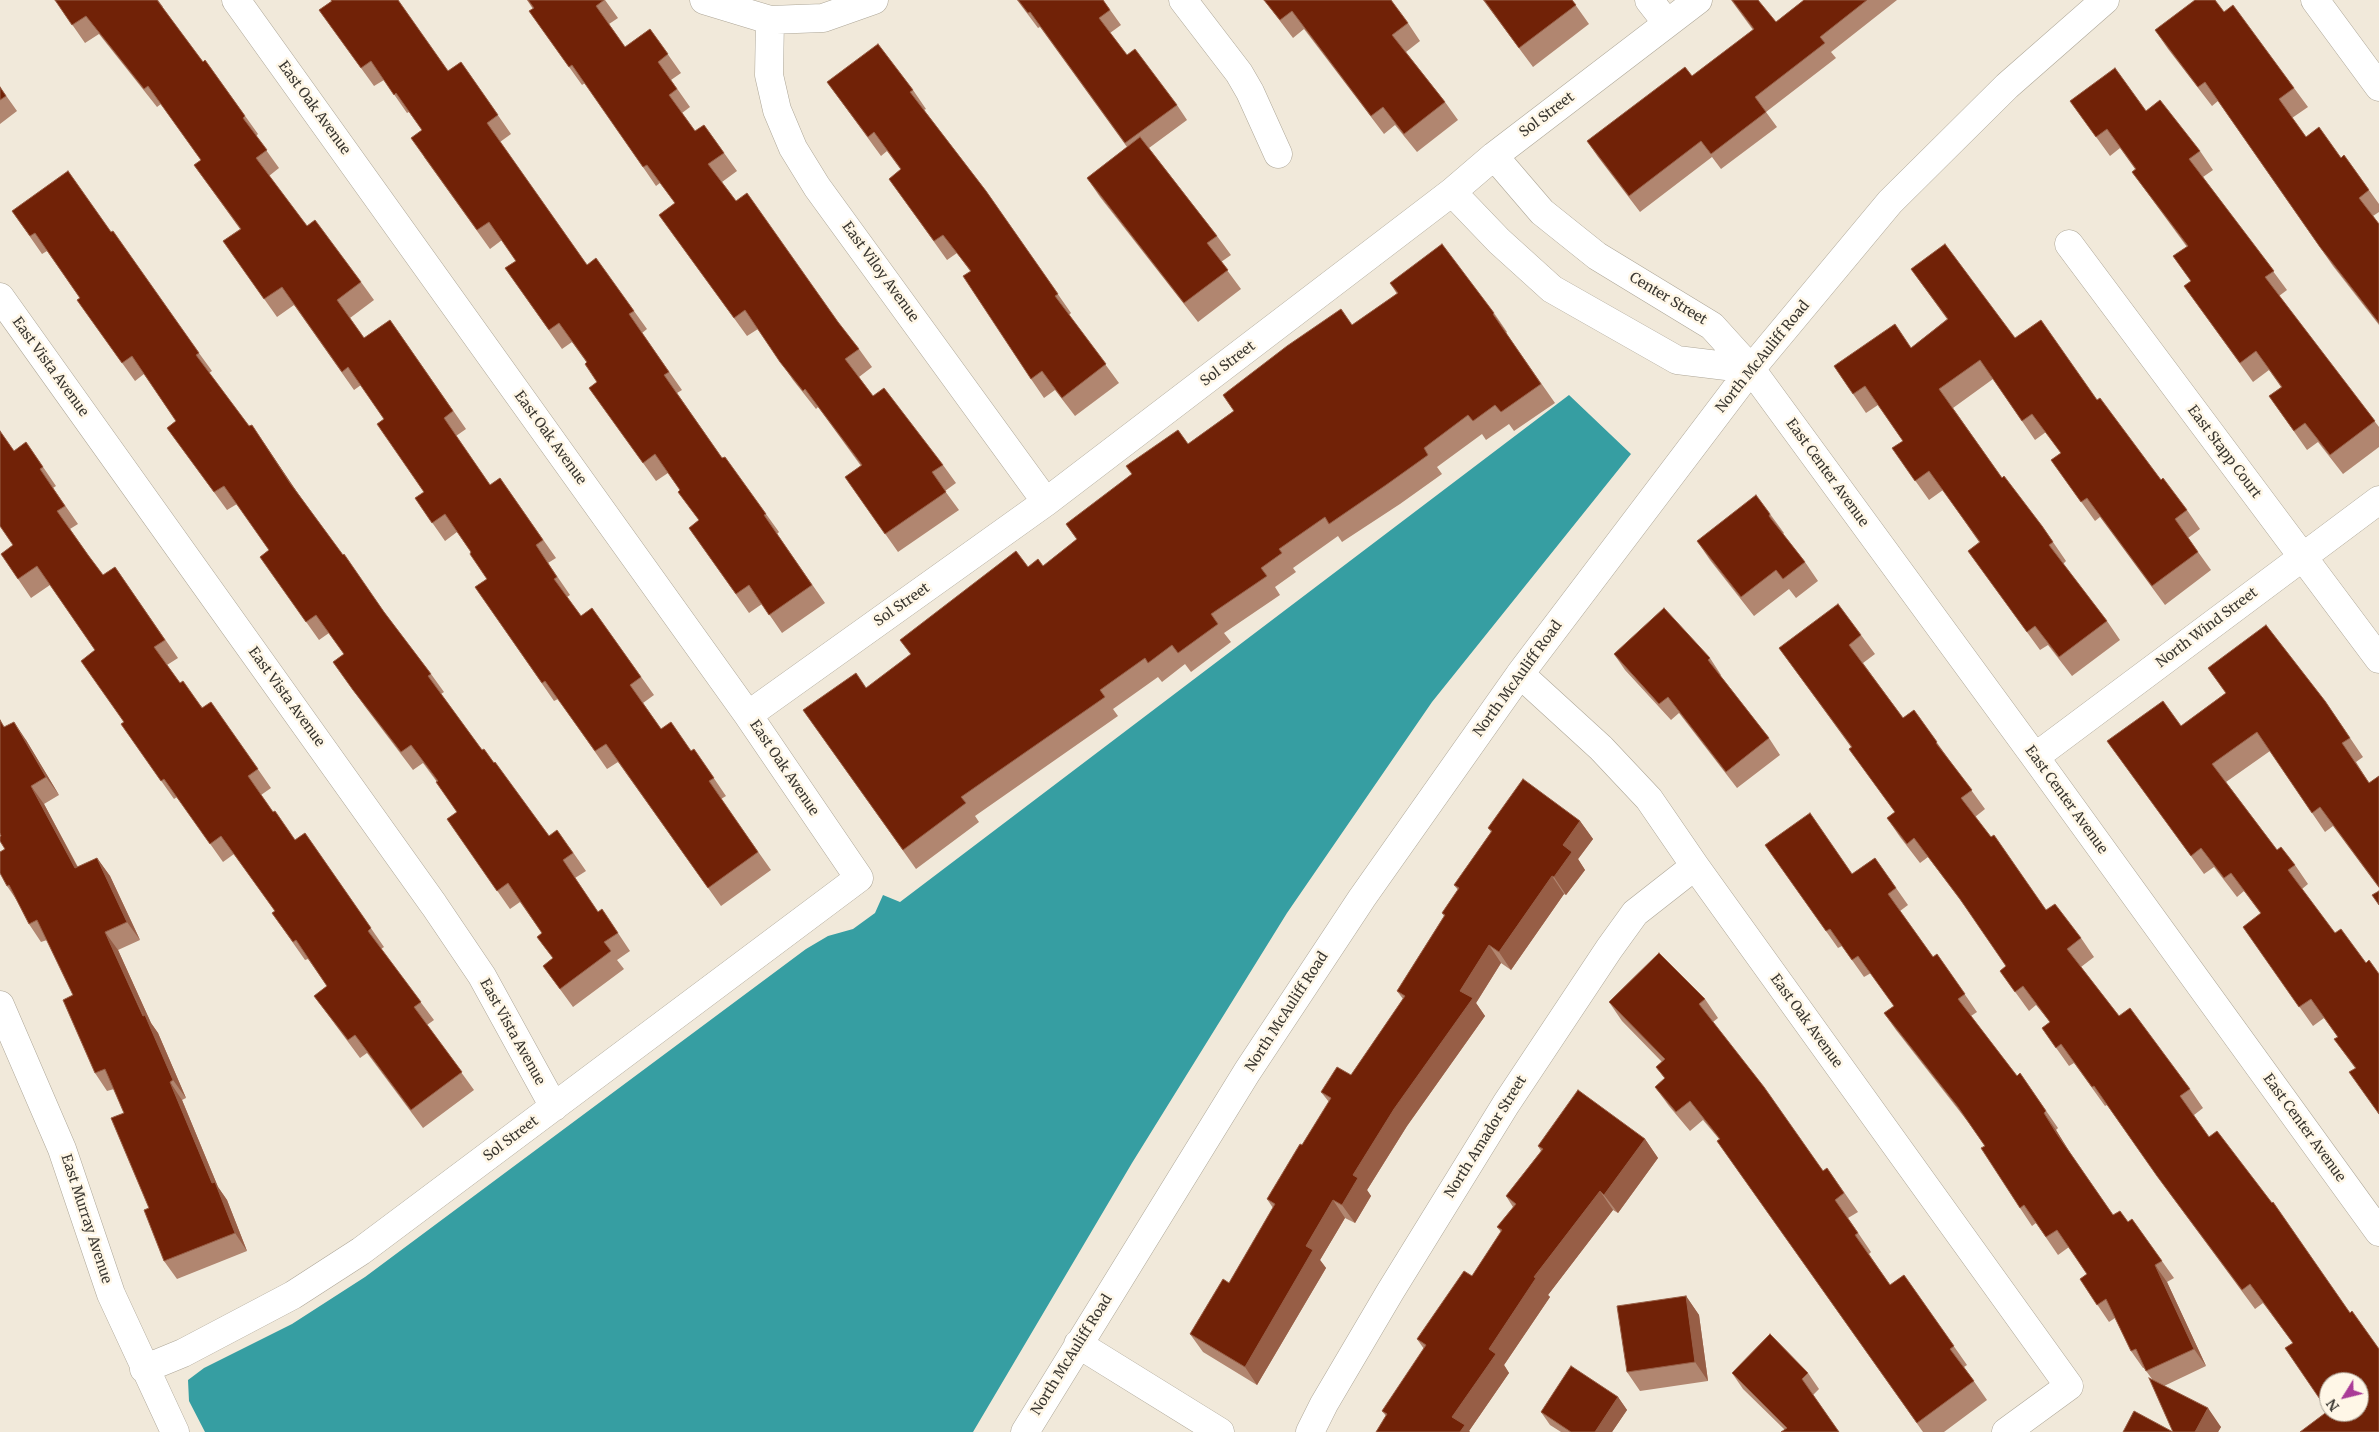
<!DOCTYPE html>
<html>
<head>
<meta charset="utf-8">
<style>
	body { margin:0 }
	#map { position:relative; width:2379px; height:1432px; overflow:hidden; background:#f1e9da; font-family:Merriweather,serif }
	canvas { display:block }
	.north { position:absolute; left:2319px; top:1372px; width:50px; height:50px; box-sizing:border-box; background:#fff7e7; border:1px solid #b0aa9e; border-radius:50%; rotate:234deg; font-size:14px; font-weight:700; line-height:20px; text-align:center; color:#3a3731 }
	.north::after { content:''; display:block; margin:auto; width:18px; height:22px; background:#aa3b97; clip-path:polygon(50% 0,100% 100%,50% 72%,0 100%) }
</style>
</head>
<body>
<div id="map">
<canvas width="2379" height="1432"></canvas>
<div class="north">N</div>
</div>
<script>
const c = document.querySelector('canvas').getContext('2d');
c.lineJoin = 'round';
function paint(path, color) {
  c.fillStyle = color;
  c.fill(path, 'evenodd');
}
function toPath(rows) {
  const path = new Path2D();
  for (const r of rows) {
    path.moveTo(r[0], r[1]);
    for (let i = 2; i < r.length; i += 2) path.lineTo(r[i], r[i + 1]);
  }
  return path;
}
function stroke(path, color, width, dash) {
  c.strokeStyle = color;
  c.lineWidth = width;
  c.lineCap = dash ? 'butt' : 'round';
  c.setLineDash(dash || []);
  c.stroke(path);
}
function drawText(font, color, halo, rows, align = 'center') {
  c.font = font + ' Merriweather,serif';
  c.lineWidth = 5;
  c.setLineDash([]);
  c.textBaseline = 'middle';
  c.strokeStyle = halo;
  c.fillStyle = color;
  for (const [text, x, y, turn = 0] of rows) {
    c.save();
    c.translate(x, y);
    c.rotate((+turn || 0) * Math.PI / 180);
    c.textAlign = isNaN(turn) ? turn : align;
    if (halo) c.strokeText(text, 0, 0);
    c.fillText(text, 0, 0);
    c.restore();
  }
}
const water = toPath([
	[1569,395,1631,454,1432,702,1287,913,1132,1163,973,1432,205,1432,189,1401,188,1380,204,1368,292,1324,365,1277,806,949,828,936,853,929,875,913,883,895,900,902]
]);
const minor = toPath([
	[704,0,770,20,823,18,874,0],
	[1183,0,1239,73,1250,92,1278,154],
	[1649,0,1667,23],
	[2315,0,2379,87],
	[770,20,769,75,777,110,793,148,817,187,1046,502],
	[1494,156,1542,212,1597,256,1712,326,1751,369,2035,757,2379,1232],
	[1452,192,1499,241,1552,289,1677,360,1751,369],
	[2069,244,2379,659],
	[0,297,434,905,482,976,554,1107],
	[1520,674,1601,748,1649,799,1695,866,2069,1386,2006,1432],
	[748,715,1046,502,1452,192,1494,156,1698,0],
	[2035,757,2379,500],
	[0,1005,62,1149,111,1294,175,1432],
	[1078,1344,1220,1432],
	[144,1369,183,1353,293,1295,361,1251,859,878,748,715,236,0],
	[1025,1432,1247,1072,1362,898,1520,674,1751,369,1890,202,2007,86,2105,0],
	[1310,1432,1324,1404,1390,1292,1506,1104,1609,949,1635,913,1695,866]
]);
const wall = toPath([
	[55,0,158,0,163,7,162,7,203,62,205,60,258,134,256,136,279,168,269,176,307,226,361,282,374,300,350,318,364,338,390,320,466,429,456,436,490,485,500,478,556,558,548,563,570,595,567,597,581,616,592,608,654,695,643,703,661,729,691,751,694,749,726,796,721,799,771,870,721,906,618,762,607,769,558,699,554,701,475,587,487,579,471,552,457,532,445,541,415,498,424,492,384,419,361,385,354,390,294,305,277,317,223,241,240,229,194,165,201,160,161,104,157,107,99,34,85,43],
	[527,0,605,0,618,18,609,24,625,47,650,29,681,73,671,80,690,107,682,113,695,131,704,125,737,171,722,182,736,201,838,323,859,349,872,367,859,377,873,396,943,465,956,483,945,491,959,510,898,552,845,477,861,466,818,407,816,409,793,380,758,329,747,336,672,233,659,215,675,203,660,183,656,186,585,83,582,85,529,11,533,9],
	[1017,0,1103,0,1121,25,1110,33,1127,55,1177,105,1187,120,1149,148,1217,236,1231,255,1221,262,1241,289,1198,322,1100,197,1087,178,1127,147,1040,27,1038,28],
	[1264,0,1408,23,1420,41,1406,52,1445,102,1458,120,1417,152,1395,125,1384,134,1304,29,1293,38],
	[1483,0,1572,0,1589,24,1533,67],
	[1731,0,1776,22,1804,0,1897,0,1831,52,1836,58,1766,112,1777,127,1721,169,1712,157,1640,212,1598,157,1587,141,1692,76,1753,30],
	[332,1,448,71,461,62,511,134,500,142,587,265,634,311,647,329,642,333,682,390,677,393,722,458,766,514,779,532,777,534,825,603,782,633,762,604,749,613,689,528,699,520,678,492,680,490,668,473,656,481,589,388,597,382,587,363,572,342,562,349,505,268,516,261,502,240,490,249,424,157,422,130,409,112,407,113,384,80,374,86,319,10],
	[2224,12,2294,88,2308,107,2292,118,2306,137,2341,158,2344,155,2379,204,2379,212,2373,216,2379,224,2379,325,2333,266,2218,101,2212,106,2168,49,2155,30],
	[827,82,913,90,926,109,924,110,986,191,1071,313,1069,315,1119,383,1075,416,1055,390,1044,398,1031,379,970,271,957,253,947,260,889,179,901,170,887,151,881,156],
	[0,87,17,111,0,124],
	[2070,101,2146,111,2200,151,2213,170,2203,177,2287,290,2279,296,2379,427,2379,447,2343,474,2318,442,2307,450,2269,396,2281,387,2269,370,2253,382,2184,286,2191,281,2173,256,2187,247,2132,172,2135,169,2120,148,2110,156],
	[12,211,111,232,212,371,209,373,249,426,264,443,297,492,387,616,431,674,444,692,441,694,482,750,549,836,570,848,586,871,575,878,598,912,602,909,630,951,617,960,624,969,573,1007,543,966,553,958,537,937,542,933,520,902,510,909,447,819,457,812,437,782,423,763,413,770,366,708,333,662,344,654,329,633,319,640,260,557,269,550,237,504,227,510,167,428,176,421,144,374,135,381,77,300,80,298,47,251,42,254],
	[1911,269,2015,338,2097,400,2161,480,2187,510,2200,529,2188,538,2211,570,2165,605,2100,517,2095,521,2051,460,2061,453,2046,432,2035,440,1993,379,1953,408,2002,478,2042,526,2066,561,2063,564,2107,621,2120,640,2072,676,2048,645,2040,650,1968,551,1979,542,1943,490,1929,500,1892,448,1903,441,1878,405,1866,413,1834,366,1911,348,1947,319],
	[1390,283,1494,313,1507,332,1506,333,1555,403,1514,431,1509,424,1486,440,1482,434,1437,467,1442,474,1400,504,1342,542,1338,536,1293,568,1296,572,1275,587,1280,595,1224,633,1231,642,1191,672,1185,664,1162,682,1158,677,1113,709,1118,716,975,816,979,822,916,869,803,710,867,688,911,655,900,640,1028,567,1043,566,1077,540,1066,524,1188,444,1352,325,1397,294],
	[26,442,56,486,53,488,78,524,70,529,91,559,103,575,115,567,178,658,167,665,180,683,253,762,271,788,261,795,273,812,295,840,305,833,384,947,381,949,434,1020,427,1025,474,1090,423,1128,367,1053,360,1058,314,996,327,986,308,959,305,960,272,913,275,911,234,854,223,862,177,797,174,799,121,724,124,722,95,650,50,585,31,598,1,554,13,545,14,451],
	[1770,514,1784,533,1783,534,1805,562,1818,581,1796,598,1789,589,1754,616,1710,560,1697,541],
	[1861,635,1875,654,1863,663,1903,718,1914,710,1950,761,1985,809,1975,817,2046,910,2081,938,2094,957,2081,967,2119,1016,2190,1089,2203,1108,2194,1115,2328,1411,2293,1343,2263,1303,2255,1309,2170,1194,2107,1105,2105,1106,2074,1063,2069,1066,2042,1028,2050,1022,2036,1005,2029,1011,2000,971,2006,966,1970,913,1928,857,1920,863,1900,837,1887,818,1895,812,1849,749,1851,747,1779,648],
	[1614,654,1710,658,1721,675,1720,675,1769,738,1780,755,1737,788,1679,713,1671,720,1625,670],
	[2208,668,2325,701,2363,757,2356,762,2369,783,2379,776,2379,888,2333,826,2325,832,2270,751,2226,782,2277,850,2295,865,2308,884,2302,889,2379,1115,2355,1068,2334,1039,2338,1037,2324,1018,2313,1026,2243,927,2261,914,2244,891,2237,897,2214,867,2204,874,2107,741,2181,726,2226,693],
	[5,727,26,740,59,795,44,804,78,867,97,858,110,876,140,940,118,950,151,1023,158,1033,186,1098,182,1100,218,1187,227,1200,247,1251,177,1279,164,1261,149,1208,124,1113,114,1089,107,1091,95,1073,73,995,47,940,41,942,29,924,18,902,7,886,5,849,1,836],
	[1580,821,1593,839,1578,859,1585,870,1566,895,1564,894,1511,970,1501,963,1476,1003,1485,1016,1407,1126,1367,1190,1371,1196,1355,1223,1345,1218,1320,1260,1326,1268,1257,1385,1203,1352,1190,1334,1229,1283,1273,1208,1267,1199,1302,1145,1329,1102,1321,1092,1351,1075,1403,999,1397,991,1444,916,1442,913,1458,890,1454,885,1491,832,1488,828],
	[1765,845,1852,874,1875,858,1908,905,1900,911,1933,957,1937,954,1977,1012,1971,1016,2017,1076,2020,1073,2058,1128,2056,1130,2069,1151,2113,1215,2128,1222,2132,1219,2174,1278,2167,1282,2206,1366,2164,1386,2221,1427,2218,1432,2123,1432,2173,1432,2152,1379,2144,1368,2143,1368,2131,1351,2115,1318,2109,1322,2080,1279,2087,1274,2069,1247,2058,1255,2036,1223,2032,1226,2020,1208,1985,1146,1968,1122,1896,1030,1884,1013,1894,1006,1871,973,1864,977,1842,946,1838,948],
	[1705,999,1718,1018,1713,1022,1823,1171,1827,1168,1858,1212,1848,1218,1871,1252,1869,1254,1890,1285,1904,1275,1967,1365,1964,1367,1987,1400,1944,1432,1923,1432,1717,1141,1719,1139,1703,1120,1690,1131,1669,1106,1655,1087,1665,1079,1656,1067,1662,1062,1622,1021,1609,1002],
	[1645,1139,1658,1158,1618,1213,1613,1210,1548,1295,1550,1297,1504,1365,1509,1373,1469,1431,1470,1432,1376,1432,1386,1416,1382,1411,1424,1349,1417,1339,1472,1276,1501,1232,1497,1227,1513,1207,1506,1196,1541,1151,1538,1146],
	[1686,1296,1699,1315,1708,1381,1640,1391,1627,1372],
	[1732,1373,1808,1373,1819,1389,1813,1395,1839,1432,1785,1430,1743,1389],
	[1618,1397,1627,1410,1612,1432,1561,1432,1550,1425,1541,1412]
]);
const shadedWall = toPath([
	[252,425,264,443,303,501,290,483],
	[14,722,26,740,59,795,46,777],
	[31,786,44,804,88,887,75,868],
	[1580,821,1593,839,1578,859,1585,870,1566,895,1554,877,1563,845],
	[97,858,110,876,140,940,127,922],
	[1552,876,1564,894,1511,970,1499,952],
	[105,932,118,950,151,1023,158,1033,186,1098,173,1080],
	[1489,945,1501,963,1476,1003,1485,1016,1407,1126,1367,1190,1371,1196,1355,1223,1342,1205,1353,1175,1460,991],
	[170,1082,182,1100,218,1187,227,1200,247,1251,235,1233,212,1183],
	[2044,1113,2056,1130,2069,1151,2057,1134],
	[1645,1139,1658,1158,1618,1213,1604,1195],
	[1600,1191,1613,1210,1548,1295,1550,1297,1504,1365,1509,1373,1469,1431,1470,1432,1460,1432,1452,1417,1489,1349,1534,1277],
	[1333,1200,1345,1218,1320,1260,1326,1268,1257,1385,1245,1367,1306,1246],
	[2155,1265,2167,1282,2206,1366,2194,1349],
	[1686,1296,1699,1315,1708,1381,1695,1362],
	[1618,1397,1627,1410,1612,1432,1595,1432],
	[2208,1408,2221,1427,2218,1432,2195,1432]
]);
const building = toPath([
	[55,0,157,0,203,62,205,60,245,116,243,118,267,150,256,158,307,226,315,220,361,282,337,300,364,338,390,320,453,411,444,418,490,485,500,478,543,540,536,545,557,577,554,579,581,616,592,608,641,677,630,685,661,729,671,722,691,751,694,749,714,778,709,781,758,852,708,888,606,744,595,751,545,681,542,683,475,587,487,579,470,554,471,552,445,514,432,523,415,498,424,492,377,424,384,419,348,367,342,372,282,287,264,299,223,241,241,229,194,165,201,160,148,86,144,89,86,16,72,25,55,0],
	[331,0,398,0,448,71,461,62,498,115,487,123,587,265,596,258,634,311,629,314,669,372,664,375,722,458,725,457,766,514,764,515,812,585,769,615,749,585,736,594,689,528,699,520,678,492,680,490,655,454,643,463,589,388,597,382,585,364,587,362,559,323,549,330,505,268,516,261,489,222,477,230,411,138,422,130,396,93,394,95,371,61,361,68,319,10,332,1,331,0],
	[528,0,604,0,596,6,625,47,650,29,668,54,658,62,677,89,669,95,695,131,704,125,724,153,708,164,736,201,747,193,759,210,838,322,859,349,845,359,873,396,884,388,943,465,932,472,946,492,885,534,845,477,862,465,805,389,803,391,780,362,745,310,734,318,659,215,675,203,647,165,643,167,572,65,569,67,529,11,534,8,528,0],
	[1018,0,1103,0,1110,10,1099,18,1127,55,1135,49,1177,105,1125,143,1030,12,1028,13,1018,0],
	[1264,0,1391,0,1408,23,1392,35,1445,102,1404,134,1383,107,1371,116,1292,11,1280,20,1264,0],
	[1484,0,1572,0,1576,5,1519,48,1484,0],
	[1732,0,1758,0,1776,22,1804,0,1867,0,1820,37,1825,43,1755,97,1766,112,1711,154,1701,141,1629,196,1587,141,1685,67,1692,76,1754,29,1732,0],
	[2195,0,2215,0,2224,12,2233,5,2294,88,2279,99,2306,137,2319,127,2341,158,2344,155,2369,190,2359,198,2379,224,2379,323,2320,247,2205,82,2198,87,2155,30,2195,0],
	[878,44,913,90,910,92,986,191,1058,294,1055,296,1106,364,1062,398,1042,371,1031,379,963,276,971,271,943,235,934,241,889,179,901,169,874,132,868,137,827,82,878,44],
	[2115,68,2146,111,2160,100,2200,151,2189,159,2274,271,2265,277,2375,421,2330,455,2305,423,2294,431,2269,396,2282,387,2256,351,2240,363,2184,286,2191,281,2173,256,2188,246,2132,172,2136,169,2107,129,2096,137,2070,101,2115,68],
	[0,87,6,96,0,100,0,87],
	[1140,137,1217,236,1207,243,1228,270,1184,303,1087,178,1140,137],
	[68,171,111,232,113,231,199,353,196,355,249,426,252,425,290,483,343,555,344,554,384,612,431,674,428,676,482,750,484,749,494,763,495,762,549,836,557,830,573,853,563,860,598,912,602,909,618,933,604,942,611,951,560,989,543,966,553,958,537,937,542,933,508,883,497,891,447,819,457,812,436,782,438,781,411,745,401,752,353,690,333,662,344,654,316,615,306,622,260,557,269,550,224,486,214,492,167,428,176,421,132,356,122,363,77,300,80,298,35,233,30,236,12,211,68,171],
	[1442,244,1494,313,1493,314,1541,384,1501,412,1495,405,1473,421,1468,415,1424,448,1428,455,1386,485,1329,524,1325,517,1279,549,1282,553,1261,568,1267,576,1211,614,1218,624,1178,653,1172,645,1148,663,1145,658,1100,690,1105,697,961,797,966,803,903,850,803,710,856,673,866,688,911,654,900,640,1016,551,1028,567,1038,559,1043,566,1077,539,1066,524,1132,474,1126,466,1178,430,1188,444,1234,411,1223,395,1287,346,1341,309,1352,325,1398,293,1390,283,1442,244],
	[1945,244,2015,338,2041,320,2097,400,2100,398,2161,480,2163,478,2187,510,2175,519,2198,552,2152,586,2087,498,2081,502,2051,460,2061,453,2032,414,2022,421,1980,360,1939,389,2002,478,2004,476,2042,526,2053,542,2049,545,2107,621,2059,657,2035,626,2027,632,1968,551,1980,542,1929,471,1915,481,1892,448,1903,441,1865,386,1853,394,1834,366,1895,324,1911,348,1948,319,1911,269,1945,244],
	[0,431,14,451,26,442,43,467,40,469,65,506,57,511,88,555,103,575,115,567,165,640,154,647,180,683,183,681,202,708,211,702,258,769,248,776,273,812,275,811,295,840,305,833,371,928,368,931,421,1002,414,1007,462,1072,411,1110,355,1035,348,1040,314,996,327,986,296,940,293,942,272,913,275,911,221,836,210,844,164,779,161,781,121,724,124,722,81,661,95,650,37,566,18,579,1,554,13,545,0,526,0,431],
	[1756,495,1770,514,1769,516,1805,562,1783,579,1776,570,1741,597,1697,541,1756,495],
	[1838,604,1861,635,1849,645,1880,687,1903,718,1914,710,1937,742,1936,743,1972,790,1961,798,1991,837,1994,835,2046,910,2055,904,2081,938,2067,949,2119,1016,2130,1008,2190,1089,2180,1096,2209,1137,2217,1131,2272,1203,2273,1202,2350,1313,2352,1311,2379,1349,2379,1432,2300,1432,2328,1411,2285,1348,2293,1343,2250,1284,2242,1290,2157,1176,2094,1086,2092,1087,2061,1044,2056,1048,2042,1028,2050,1022,2023,986,2015,992,2000,971,2006,966,1960,899,1914,838,1907,844,1887,818,1895,812,1849,749,1852,747,1779,648,1838,604],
	[2329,1382,2359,1382,2359,1412,2329,1412,2329,1382],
	[1664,608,1710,658,1708,660,1769,738,1726,772,1668,697,1659,704,1614,654,1664,608],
	[2266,625,2325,701,2350,738,2342,743,2369,783,2379,776,2379,887,2320,807,2312,813,2257,732,2212,764,2277,850,2281,847,2295,865,2288,870,2335,933,2341,929,2366,963,2369,960,2379,974,2379,1114,2349,1072,2356,1068,2334,1039,2338,1037,2311,999,2299,1007,2243,927,2261,913,2231,873,2224,878,2201,848,2191,856,2107,741,2163,701,2181,726,2226,693,2208,668,2266,625],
	[0,720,4,727,14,722,46,777,31,786,75,868,97,858,127,922,105,932,143,1016,145,1015,173,1080,170,1082,212,1183,215,1182,235,1233,164,1261,144,1210,149,1208,111,1118,124,1113,105,1069,95,1073,63,1000,73,995,37,920,29,924,9,885,7,886,0,873,0,852,5,849,0,841,0,837,1,836,0,833,0,720],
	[1523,779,1580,821,1563,845,1572,852,1554,877,1552,876,1499,952,1489,945,1460,991,1473,998,1394,1109,1353,1175,1358,1178,1342,1205,1333,1200,1306,1246,1313,1250,1245,1367,1190,1334,1223,1279,1229,1283,1275,1204,1267,1199,1300,1144,1302,1145,1331,1098,1321,1092,1337,1067,1351,1075,1405,996,1397,991,1445,915,1442,913,1459,888,1454,885,1492,831,1488,828,1523,779],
	[1810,813,1852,874,1875,858,1896,888,1888,894,1933,957,1937,954,1965,994,1958,999,2017,1076,2020,1073,2046,1111,2044,1113,2057,1134,2113,1215,2120,1211,2128,1222,2132,1219,2162,1261,2155,1265,2194,1349,2146,1371,2136,1349,2131,1351,2106,1299,2097,1305,2080,1279,2087,1274,2057,1230,2046,1237,2024,1205,2020,1208,1981,1148,1985,1146,1958,1107,1884,1013,1894,1006,1858,956,1852,960,1830,929,1826,931,1765,845,1810,813],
	[2379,891,2379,905,2372,895,2379,891],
	[1659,953,1705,999,1699,1004,1764,1087,1823,1171,1827,1168,1844,1193,1835,1200,1858,1233,1855,1235,1890,1285,1904,1275,1954,1346,1950,1349,1974,1381,1917,1423,1717,1141,1720,1139,1690,1101,1676,1112,1655,1087,1665,1078,1656,1067,1665,1059,1609,1002,1659,953],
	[1578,1090,1645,1139,1604,1195,1600,1191,1534,1277,1536,1278,1489,1349,1496,1354,1452,1417,1465,1425,1460,1432,1376,1432,1387,1414,1382,1411,1426,1345,1417,1339,1464,1271,1472,1276,1502,1230,1497,1227,1516,1204,1506,1196,1543,1149,1538,1146,1578,1090],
	[1686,1296,1695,1362,1627,1372,1617,1306,1686,1296],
	[1770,1334,1808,1373,1802,1379,1839,1432,1781,1432,1787,1428,1732,1373,1770,1334],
	[1571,1366,1618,1397,1595,1432,1571,1432,1541,1412,1571,1366],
	[2149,1378,2208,1408,2195,1432,2123,1432,2134,1411,2173,1432,2149,1378]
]);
const streetNames = [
	["East Oak Avenue",314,108,54],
	["Sol Street",1547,115,-37],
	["East Viloy Avenue",880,272,54],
	["Center Street",1668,299,31],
	["North McAuliff Road",1763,357,-51],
	["Sol Street",1228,364,-37],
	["East Vista Avenue",50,367,54],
	["East Oak Avenue",550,438,54],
	["East Stapp Court",2224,452,53],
	["East Center Avenue",1827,473,54],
	["Sol Street",902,605,-35],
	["North Wind Street",2207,628,-37],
	["North McAuliff Road",1518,679,-54],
	["East Vista Avenue",286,697,54],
	["East Oak Avenue",784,768,56],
	["East Center Avenue",2066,800,54],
	["North McAuliff Road",1287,1012,-57],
	["East Oak Avenue",1806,1021,54],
	["East Vista Avenue",512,1032,61],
	["East Center Avenue",2304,1128,54],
	["North Amador Street",1486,1137,-58],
	["Sol Street",511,1139,-37],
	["East Murray Avenue",86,1219,72],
	["North McAuliff Road",1072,1355,-58]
];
paint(water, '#369ea2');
stroke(minor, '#ada697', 29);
stroke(minor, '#fff', 28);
paint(wall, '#b18670');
paint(shadedWall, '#975e46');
paint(building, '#712207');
stroke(building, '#975e46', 1);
drawText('14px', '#3a3731', '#fff7e7', streetNames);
</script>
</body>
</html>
